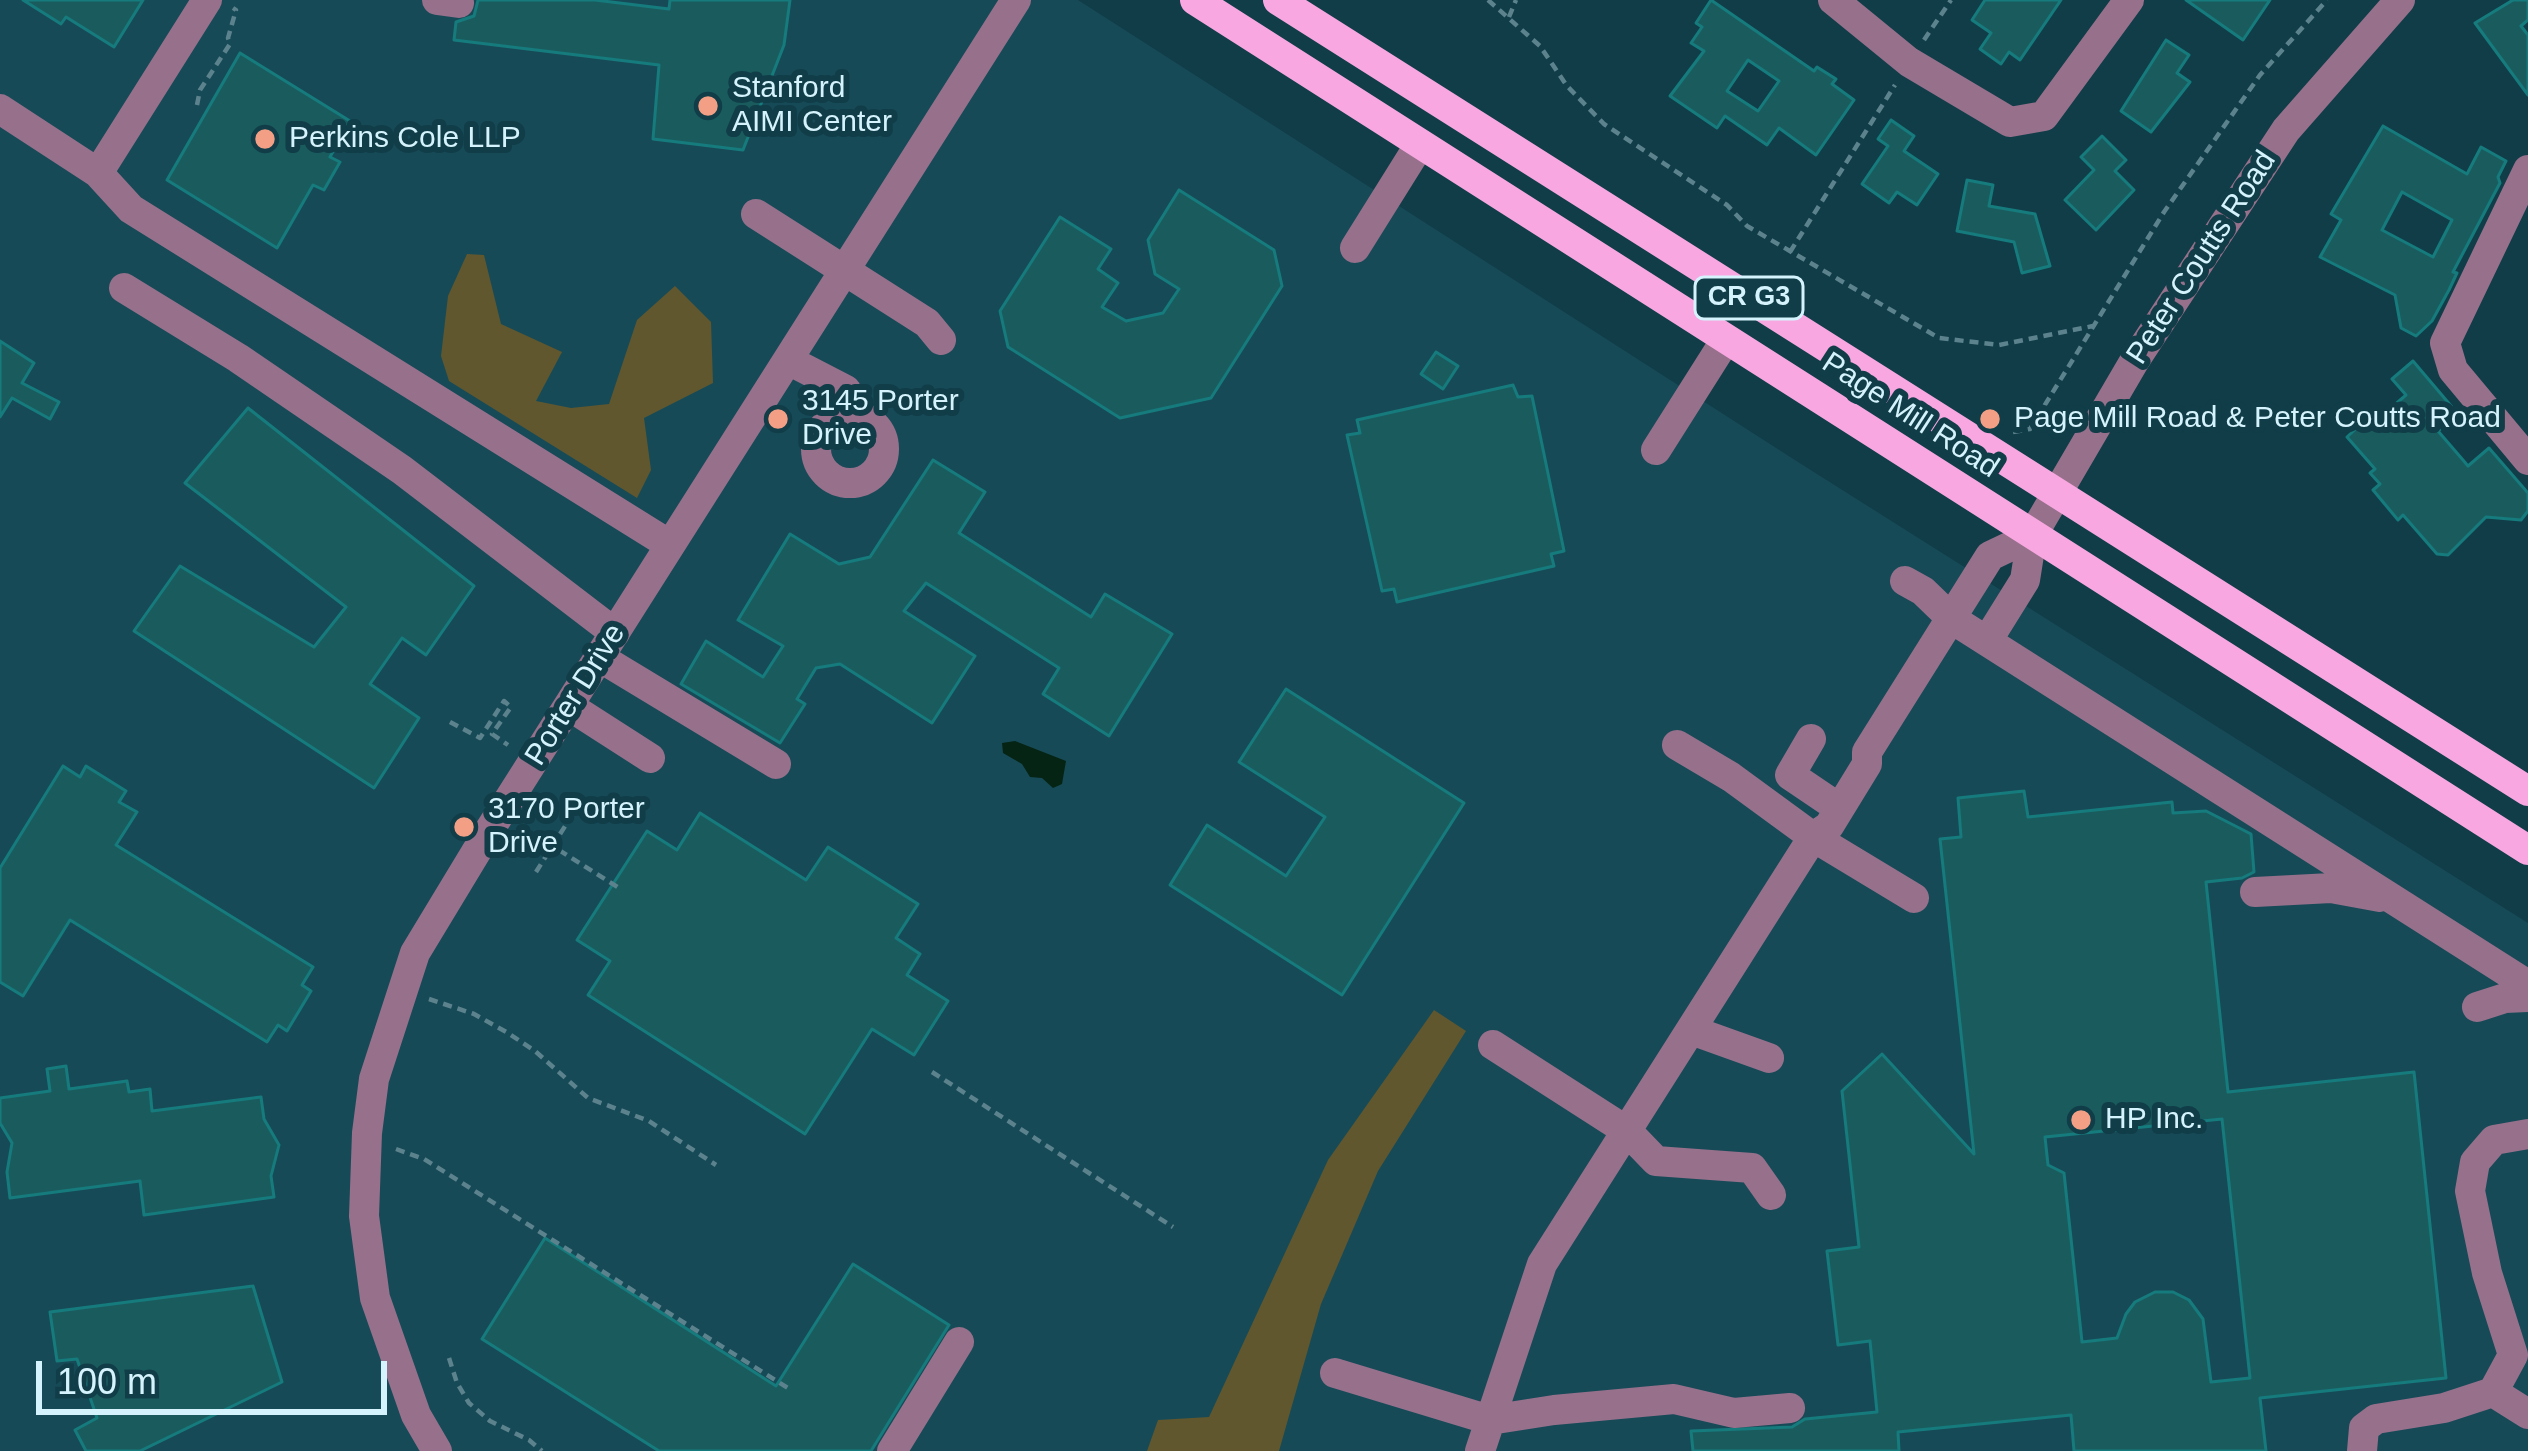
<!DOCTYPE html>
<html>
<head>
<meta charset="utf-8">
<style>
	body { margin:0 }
	#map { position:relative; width:2528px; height:1451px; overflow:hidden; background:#103d48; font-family:Arial,sans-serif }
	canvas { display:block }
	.scale { position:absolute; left:36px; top:1361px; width:351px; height:54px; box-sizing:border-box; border:6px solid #d5f3fc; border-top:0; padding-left:15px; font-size:36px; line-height:42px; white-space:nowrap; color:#d5f3fc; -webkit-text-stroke:9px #103d48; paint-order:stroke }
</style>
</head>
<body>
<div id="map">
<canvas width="2528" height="1451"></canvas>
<div class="scale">100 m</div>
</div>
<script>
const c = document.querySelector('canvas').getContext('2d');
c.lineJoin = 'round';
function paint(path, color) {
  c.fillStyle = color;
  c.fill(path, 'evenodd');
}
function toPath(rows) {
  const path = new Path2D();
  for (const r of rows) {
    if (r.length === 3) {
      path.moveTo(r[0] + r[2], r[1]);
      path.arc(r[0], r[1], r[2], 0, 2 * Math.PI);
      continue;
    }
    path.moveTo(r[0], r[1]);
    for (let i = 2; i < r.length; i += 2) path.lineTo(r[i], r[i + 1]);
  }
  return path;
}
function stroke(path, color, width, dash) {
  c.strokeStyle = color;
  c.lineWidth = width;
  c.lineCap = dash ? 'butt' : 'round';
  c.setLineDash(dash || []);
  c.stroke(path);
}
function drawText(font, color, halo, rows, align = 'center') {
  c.font = font + ' Arial,sans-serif';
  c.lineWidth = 12;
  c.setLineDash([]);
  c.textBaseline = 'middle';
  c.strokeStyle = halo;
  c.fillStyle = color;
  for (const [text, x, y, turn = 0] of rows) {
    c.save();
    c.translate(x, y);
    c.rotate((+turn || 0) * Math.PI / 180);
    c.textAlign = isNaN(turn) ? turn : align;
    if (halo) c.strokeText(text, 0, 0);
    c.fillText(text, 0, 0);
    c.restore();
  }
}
const built = toPath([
	[0,0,1078,0,1798,462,2528,923,2528,1451,0,1451]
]);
const green = toPath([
	[467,254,484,255,501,324,562,352,536,401,571,408,609,404,637,320,675,286,711,322,713,383,644,418,651,470,637,498,449,381,441,356,448,296],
	[1434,1010,1466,1031,1378,1171,1321,1304,1279,1451,1147,1451,1158,1420,1209,1417,1328,1160]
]);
const water = toPath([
	[1015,741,1066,761,1062,784,1053,788,1042,778,1030,777,1022,764,1003,753,1002,743]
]);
const building = toPath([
	[23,0,143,0,114,47,66,17,61,24,23,0],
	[478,0,595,0,669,9,670,0,790,0,784,45,743,150,653,139,659,65,454,40,456,22,474,16,478,0],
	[1711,0,1814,71,1817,67,1836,79,1832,84,1854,100,1816,155,1779,128,1767,145,1725,116,1717,128,1670,96,1704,51,1691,43,1702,27,1696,23,1711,0],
	[1748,60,1779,81,1758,111,1727,91,1748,60],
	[1985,0,2061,0,2020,60,2009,52,2001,64,1980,49,1991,33,1972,20,1985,0],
	[2186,0,2270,0,2243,40,2186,0],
	[2513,0,2528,0,2528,20,2521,26,2528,35,2528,95,2475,23,2513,0],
	[2166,40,2189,55,2177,73,2190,82,2151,132,2121,111,2166,40],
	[240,53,350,121,330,157,340,162,324,190,313,185,277,248,167,180,240,53],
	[1891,120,1914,136,1904,151,1938,174,1917,205,1897,192,1889,203,1862,184,1888,146,1878,139,1891,120],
	[2383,126,2467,174,2481,147,2506,161,2498,177,2500,183,2453,272,2457,273,2449,290,2432,321,2416,336,2401,328,2395,295,2320,257,2341,220,2331,214,2383,126],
	[2402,192,2452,220,2433,257,2382,230,2402,192],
	[2102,136,2126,160,2115,171,2134,190,2096,230,2065,200,2094,170,2081,157,2102,136],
	[1967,180,1993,185,1989,206,2035,214,2050,266,2022,273,2014,242,1957,231,1967,180],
	[1179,190,1274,250,1282,286,1211,398,1120,418,1008,347,1000,311,1060,217,1111,249,1098,269,1118,283,1102,307,1126,321,1163,313,1179,289,1155,274,1148,240,1179,190],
	[0,341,34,363,22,383,59,402,50,419,12,398,0,417,0,341],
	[1436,352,1458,366,1443,389,1421,374,1436,352],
	[2413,361,2452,407,2447,412,2452,419,2438,431,2463,460,2468,466,2489,448,2528,493,2528,511,2521,520,2486,517,2448,555,2437,554,2403,515,2398,520,2373,490,2380,484,2370,473,2375,469,2347,437,2363,422,2368,428,2406,395,2392,379,2413,361],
	[1513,385,1518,397,1532,396,1564,551,1551,554,1554,566,1397,602,1394,589,1382,591,1347,435,1360,433,1357,420,1513,385],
	[248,408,474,586,426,655,402,638,370,684,419,718,374,788,134,631,180,566,314,647,346,607,185,483,248,408],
	[933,460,985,492,959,533,1091,617,1105,594,1172,634,1109,736,1043,694,1059,668,926,583,904,611,975,656,932,723,840,664,816,668,797,699,805,704,780,743,681,684,706,641,763,677,783,646,738,620,790,534,839,564,870,557,933,460],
	[1286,689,1464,803,1342,995,1170,885,1207,825,1286,876,1325,817,1239,762,1286,689],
	[63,766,80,777,86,766,126,791,119,802,137,812,116,845,313,967,302,985,311,991,287,1031,278,1025,267,1042,70,920,23,996,0,982,0,868,63,766],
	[2024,791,2028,817,2172,802,2173,813,2206,811,2251,834,2254,872,2242,878,2206,882,2228,1092,2414,1072,2446,1378,2260,1398,2266,1451,2074,1451,2071,1415,1898,1432,1899,1451,1693,1451,1691,1431,1792,1427,1805,1419,1877,1412,1870,1341,1838,1345,1827,1251,1859,1247,1842,1091,1882,1054,1974,1154,1940,839,1961,837,1958,798,2024,791],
	[2222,1119,2250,1378,2211,1382,2203,1319,2189,1300,2173,1292,2155,1292,2135,1302,2126,1314,2117,1338,2082,1342,2064,1173,2048,1165,2045,1137,2222,1119],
	[700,813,806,880,828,847,918,904,896,938,920,954,907,975,948,1001,914,1055,872,1029,805,1134,588,995,610,961,577,940,647,831,677,850,700,813],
	[66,1066,69,1089,127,1081,129,1092,150,1089,152,1111,261,1097,264,1119,279,1145,271,1176,274,1197,144,1215,140,1181,10,1198,7,1172,12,1143,0,1123,0,1098,50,1091,47,1069,66,1066],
	[545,1238,776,1386,853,1264,949,1325,871,1451,659,1451,482,1339,545,1238],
	[253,1286,282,1382,140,1451,86,1451,75,1430,97,1418,77,1359,57,1361,50,1312,253,1286]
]);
const path = toPath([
	[1488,0,1540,46,1567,86,1604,124,1727,205,1747,226,1939,338,1999,345,2093,326],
	[1509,17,1516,0],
	[1924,40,1951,0],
	[197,105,200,90,230,44,228,38,236,10,233,8],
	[1790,252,1895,85],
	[2013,432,2030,429,2164,212,2260,75,2327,0],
	[450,722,480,738,504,701,511,707,492,734,508,745],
	[521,826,619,888],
	[536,872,569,820],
	[429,999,474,1014,508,1033,535,1051,588,1098,649,1121,716,1165],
	[932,1072,1173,1227],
	[396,1149,424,1159,791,1390],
	[449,1358,457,1383,469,1403,490,1421,529,1440,542,1451]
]);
const minor = toPath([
	[437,0,459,3],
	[1833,0,1909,62,2010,122,2044,116,2129,0],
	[0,109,98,173,131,209,670,545],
	[2528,170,2445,343,2453,370,2528,460],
	[98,173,207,0],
	[756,214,927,323,941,340],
	[1355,248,1420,144],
	[124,288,238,358,402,470,615,633],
	[788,360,846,390,844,415],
	[850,449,34],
	[1656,450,1725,341],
	[1905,581,1923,591,1952,619,2528,985],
	[1987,641,2025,580,2032,536,2135,360,2286,130,2400,0],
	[599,657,776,764],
	[569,706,650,758],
	[1811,739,1790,775,1827,800],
	[1677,745,1731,777,1813,837,1914,898],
	[2255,892,2331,888,2380,897],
	[2477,1007,2505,998,2528,997],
	[1691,1030,1769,1058],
	[1493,1045,1627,1131,1656,1161,1752,1168,1771,1195],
	[1335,1373,1490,1420,1554,1410,1674,1399,1734,1413,1790,1408],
	[2493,1392,2528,1414],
	[437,1451,416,1415,375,1298,364,1216,367,1133,374,1079,415,953,487,834,1016,0],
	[892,1451,959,1342],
	[1480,1451,1542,1264,1813,837,1829,826,1867,764,1867,752,1990,556,2032,536],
	[2362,1451,2364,1428,2376,1419,2444,1408,2493,1392,2513,1355,2487,1273,2470,1191,2475,1162,2494,1140,2528,1134]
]);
const major = toPath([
	[1195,0,2528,850],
	[1278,0,2528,791]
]);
const markers = [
	[708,106,12,"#f39f85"],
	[265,139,12,"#f39f85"],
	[778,419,12,"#f39f85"],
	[1990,419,12,"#f39f85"],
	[464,827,12,"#f39f85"],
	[2081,1120,12,"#f39f85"]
];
const shields = [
	[1749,298,108]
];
const shieldNames = [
	["CR G3",1749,298]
];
const poiNames = [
	["Stanford",732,89],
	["AIMI Center",732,123],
	["Perkins Cole LLP",289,139],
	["3145 Porter",802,402],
	["Drive",802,436],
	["Page Mill Road & Peter Coutts Road",2014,419],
	["3170 Porter",488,810],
	["Drive",488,844],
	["HP Inc.",2105,1120]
];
const streetNames = [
	["Peter Coutts Road",2202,258,-57],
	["Page Mill Road",1910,416,33],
	["Porter Drive",576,695,-58]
];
paint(built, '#174a57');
paint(green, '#60572e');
paint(water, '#052414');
paint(building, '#1a5c5e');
stroke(building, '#167b7d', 3);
stroke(path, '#5c838d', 4.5, [9, 6]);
stroke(minor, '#97708c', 30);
stroke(major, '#f8a7e1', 30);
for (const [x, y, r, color] of markers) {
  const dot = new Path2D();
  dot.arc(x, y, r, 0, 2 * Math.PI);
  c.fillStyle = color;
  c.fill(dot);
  stroke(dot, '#103d48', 4.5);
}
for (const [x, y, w] of shields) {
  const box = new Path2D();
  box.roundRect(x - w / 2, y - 21, w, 42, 9);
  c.fillStyle = '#103d48';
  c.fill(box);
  stroke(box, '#d5f3fc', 3);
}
drawText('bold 27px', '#d5f3fc', null, shieldNames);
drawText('30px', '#d5f3fc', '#103d48', poiNames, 'left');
drawText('30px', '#d5f3fc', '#103d48', streetNames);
</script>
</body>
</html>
